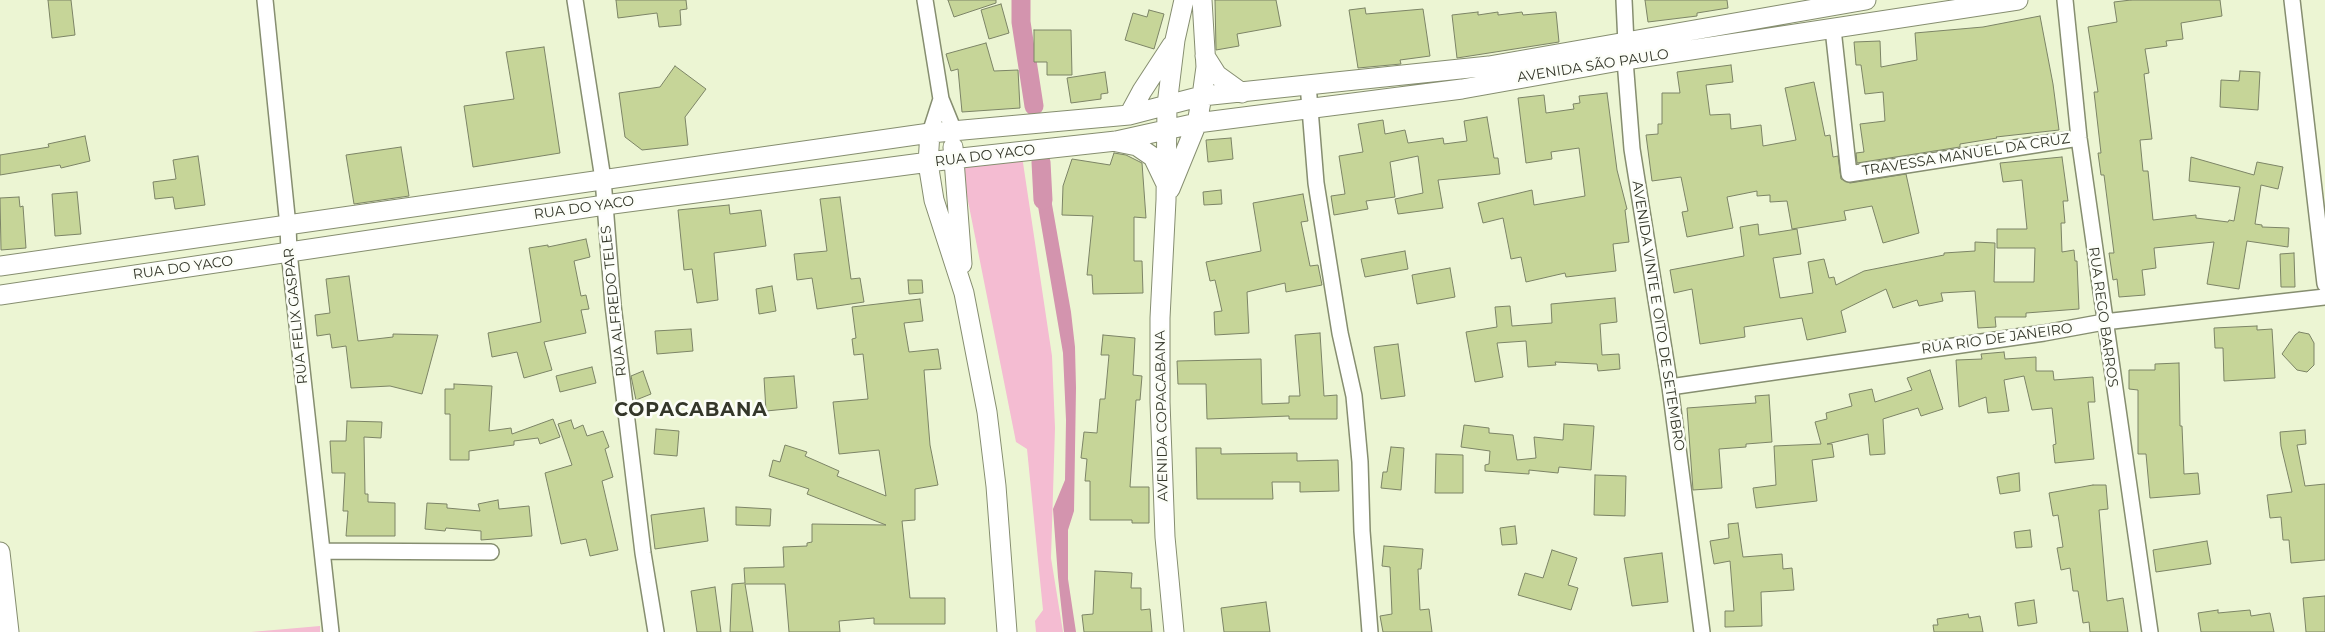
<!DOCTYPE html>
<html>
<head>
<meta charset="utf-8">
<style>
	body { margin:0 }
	canvas { display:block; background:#ecf5d3 }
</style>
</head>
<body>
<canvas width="2325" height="632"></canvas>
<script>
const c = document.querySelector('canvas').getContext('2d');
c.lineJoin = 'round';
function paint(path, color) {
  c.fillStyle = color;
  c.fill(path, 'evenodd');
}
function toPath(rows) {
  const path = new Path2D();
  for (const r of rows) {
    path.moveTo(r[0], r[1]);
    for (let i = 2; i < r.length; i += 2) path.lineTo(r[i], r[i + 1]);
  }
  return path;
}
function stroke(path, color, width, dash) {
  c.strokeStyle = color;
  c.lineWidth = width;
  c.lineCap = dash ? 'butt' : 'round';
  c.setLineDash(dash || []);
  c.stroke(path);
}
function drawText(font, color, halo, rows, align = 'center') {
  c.font = font + ' Montserrat,sans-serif';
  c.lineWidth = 5;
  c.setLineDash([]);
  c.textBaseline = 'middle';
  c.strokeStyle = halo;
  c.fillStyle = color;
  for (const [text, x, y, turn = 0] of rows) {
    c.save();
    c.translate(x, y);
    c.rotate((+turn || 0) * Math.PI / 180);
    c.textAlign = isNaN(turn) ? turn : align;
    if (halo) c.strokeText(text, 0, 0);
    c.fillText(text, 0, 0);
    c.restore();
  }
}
const green = toPath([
	[1022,156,1052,356,1055,428,1051,558,1063,632,1036,632,1035,621,1043,610,1027,449,1016,442,961,166],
	[320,626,320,632,251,632]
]);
const water = toPath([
	[1040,176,1047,176,1071,312,1075,347,1076,388,1074,511,1068,530,1068,579,1076,632,1064,632,1058,577,1053,509,1065,480,1066,420,1063,353,1033,177]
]);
const canal = toPath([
	[1021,0,1021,22,1034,106],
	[1041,162,1043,200]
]);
const building = toPath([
	[48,0,71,0,75,35,52,38,48,0],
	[616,0,686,0,687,9,680,10,681,25,659,27,657,13,618,18,616,0],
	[948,0,996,0,996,3,954,17,948,0],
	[1215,0,1276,0,1281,26,1237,34,1239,46,1216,50,1215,0],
	[1645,0,1727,0,1728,8,1697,13,1697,16,1648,22,1645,0],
	[2131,0,2220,0,2222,16,2181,23,2183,39,2166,41,2167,46,2145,49,2149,73,2144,74,2152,139,2140,140,2143,171,2148,171,2153,220,2196,215,2196,218,2228,222,2229,220,2234,221,2240,187,2189,181,2191,157,2254,175,2257,162,2283,167,2278,189,2261,185,2255,224,2262,225,2262,227,2289,228,2288,247,2247,241,2239,289,2207,284,2214,242,2154,248,2156,268,2142,270,2145,295,2119,297,2117,279,2113,280,2109,253,2114,253,2104,175,2101,175,2098,153,2101,153,2094,92,2098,92,2088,27,2117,22,2114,2,2131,0],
	[1001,4,1009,33,989,39,981,10,1001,4],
	[1365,8,1366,14,1423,9,1430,56,1400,60,1401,64,1358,68,1349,10,1365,8],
	[1149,10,1164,14,1154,49,1125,40,1133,13,1147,17,1149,10],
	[1478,12,1478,15,1498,12,1498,15,1522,12,1523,15,1556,12,1559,42,1457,58,1452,15,1478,12],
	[2040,16,2053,84,2059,130,1996,137,1997,138,1960,144,1960,147,1857,163,1856,153,1864,152,1860,124,1885,121,1883,92,1865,94,1861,65,1856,65,1854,42,1880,41,1881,67,1917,60,1915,33,1983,27,2040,16],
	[1034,30,1071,30,1072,75,1047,75,1047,62,1034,62,1034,30],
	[986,43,994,71,1018,70,1020,108,962,112,958,69,951,71,946,54,986,43],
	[544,47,560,153,473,167,464,106,514,99,506,52,544,47],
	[1731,65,1733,82,1706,85,1710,115,1730,114,1731,129,1761,125,1763,146,1796,140,1785,88,1814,82,1825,136,1830,135,1833,157,1838,156,1841,179,1850,183,1906,174,1919,233,1883,243,1872,206,1844,211,1846,220,1792,229,1787,201,1770,202,1770,195,1757,196,1757,191,1727,197,1733,228,1687,237,1682,212,1688,211,1681,177,1652,181,1646,135,1658,134,1658,124,1662,124,1662,93,1680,93,1677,72,1731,65],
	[675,66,706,89,685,117,688,145,642,150,625,137,619,93,660,87,675,66],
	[2240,71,2260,72,2258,110,2220,107,2221,80,2239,81,2240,71],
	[1105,72,1108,93,1101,94,1101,99,1071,103,1067,78,1105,72],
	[1607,93,1617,170,1627,209,1625,210,1629,242,1613,244,1616,271,1566,277,1565,273,1526,282,1521,257,1511,259,1503,218,1483,223,1478,203,1532,190,1534,205,1585,196,1579,148,1551,152,1552,159,1526,163,1518,98,1544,95,1546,113,1574,109,1573,104,1580,103,1579,96,1607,93],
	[1487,117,1494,158,1498,158,1500,174,1438,180,1443,208,1398,214,1395,199,1423,193,1418,156,1390,162,1395,197,1366,201,1368,209,1334,215,1331,196,1345,194,1339,156,1363,152,1358,124,1383,120,1385,134,1405,130,1408,143,1443,138,1444,144,1467,141,1464,121,1487,117],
	[85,136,90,161,61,168,60,165,0,175,0,155,49,147,48,144,85,136],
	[1231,138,1233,159,1208,162,1206,140,1231,138],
	[401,147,409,196,354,204,346,155,401,147],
	[1114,153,1126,155,1142,163,1146,218,1134,217,1134,261,1142,261,1143,293,1093,294,1092,275,1087,275,1093,216,1062,215,1063,186,1072,159,1110,165,1114,153],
	[198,156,205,205,175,209,173,197,155,199,153,182,176,179,173,160,198,156],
	[2062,157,2068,201,2063,201,2065,223,2061,223,2062,252,2074,250,2075,261,2077,261,2079,309,2026,313,2026,317,1995,317,1996,327,1978,328,1975,291,1941,293,1943,301,1919,306,1917,300,1893,308,1886,289,1841,311,1846,332,1807,340,1802,318,1744,327,1745,337,1700,344,1692,289,1674,293,1670,270,1744,256,1740,227,1758,224,1759,235,1797,229,1801,254,1773,258,1780,298,1813,293,1808,262,1824,259,1829,278,1834,277,1836,285,1864,271,1944,255,1944,253,1975,251,1975,242,1995,243,1994,282,2034,282,2035,248,1997,248,1997,229,2027,229,2022,180,2003,182,2000,163,2062,157],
	[1221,190,1222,204,1204,205,1203,192,1221,190],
	[77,192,81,234,55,236,52,194,77,192],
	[1303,194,1308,221,1301,222,1310,266,1318,265,1322,285,1286,292,1285,283,1247,292,1249,333,1215,335,1214,312,1222,311,1215,280,1210,281,1206,262,1261,251,1253,203,1303,194],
	[19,197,20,207,23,206,26,248,1,250,0,198,19,197],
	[840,197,851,279,860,278,864,302,817,309,812,278,797,280,794,254,827,251,820,199,840,197],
	[729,205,730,214,761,210,766,246,714,253,718,300,697,303,692,269,684,270,678,210,729,205],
	[586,239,590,257,574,261,581,296,586,295,589,309,581,310,586,333,544,342,552,370,524,378,517,352,492,357,488,333,541,322,529,248,548,245,548,247,586,239],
	[1405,251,1408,269,1365,277,1361,259,1405,251],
	[2294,253,2295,287,2281,287,2280,254,2294,253],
	[1450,268,1455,297,1417,304,1412,275,1450,268],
	[349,276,358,341,393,337,393,334,438,335,422,394,390,386,351,388,346,346,332,348,330,334,317,336,315,315,330,313,326,279,349,276],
	[908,280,922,280,923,293,909,294,908,280],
	[772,286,776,311,759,314,756,289,772,286],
	[1615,298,1617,322,1600,324,1602,355,1619,354,1620,369,1598,371,1597,364,1555,362,1556,365,1528,367,1526,341,1497,343,1503,377,1475,382,1466,332,1497,327,1495,307,1510,306,1512,326,1552,323,1551,304,1615,298],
	[920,299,923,321,904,323,909,352,938,349,941,369,924,370,930,445,938,485,915,489,915,520,902,521,910,598,945,598,945,624,874,624,874,618,839,621,840,632,789,632,785,584,745,584,753,632,730,632,732,584,745,583,744,568,784,567,783,547,807,546,807,543,812,542,812,524,886,525,807,494,809,489,769,476,773,460,780,462,785,445,807,452,805,456,839,471,837,476,886,496,879,450,839,454,833,402,868,399,863,354,854,355,852,339,856,338,852,307,920,299],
	[2257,326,2257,330,2272,329,2275,378,2224,381,2223,348,2215,348,2214,328,2257,326],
	[691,329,693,351,657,354,655,331,691,329],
	[2299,332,2309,334,2314,343,2314,365,2307,372,2297,370,2282,354,2295,335,2299,332],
	[1320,333,1324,396,1337,395,1337,419,1289,419,1289,416,1207,419,1206,384,1178,384,1177,361,1261,359,1262,404,1289,403,1289,396,1300,396,1295,335,1320,333],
	[1103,335,1135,338,1133,375,1142,376,1140,400,1136,400,1130,487,1149,487,1149,523,1132,523,1132,520,1090,520,1090,481,1085,481,1087,459,1081,458,1084,432,1097,433,1100,399,1105,399,1109,355,1101,355,1103,335],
	[1398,344,1405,396,1381,399,1374,347,1398,344],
	[2004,352,2005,359,2036,357,2036,371,2053,371,2054,380,2093,377,2095,402,2088,402,2094,459,2055,463,2053,445,2056,444,2052,408,2032,410,2024,376,2004,380,2009,411,1988,413,1986,397,1959,407,1956,360,1982,359,1981,354,2004,352],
	[2179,363,2180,426,2182,426,2184,474,2198,473,2200,494,2150,498,2146,454,2138,454,2138,390,2129,389,2129,370,2155,370,2155,364,2179,363],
	[592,367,596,383,560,392,556,376,592,367],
	[1930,370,1943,409,1921,416,1918,408,1883,419,1885,454,1870,455,1868,434,1827,444,1832,444,1834,457,1812,460,1817,501,1756,508,1753,488,1776,485,1774,446,1821,444,1815,422,1827,419,1826,413,1852,406,1849,394,1872,389,1875,402,1912,390,1907,378,1930,370],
	[643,371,651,394,636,400,631,376,643,371],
	[794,376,797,408,766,411,764,378,794,376],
	[454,384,492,386,489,431,511,428,512,434,553,419,560,437,540,444,538,438,514,441,514,445,469,451,469,460,450,460,450,414,445,414,445,389,454,389,454,384],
	[1769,395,1772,442,1746,444,1746,447,1719,449,1722,488,1693,490,1687,408,1756,403,1755,396,1769,395],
	[571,420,574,429,583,425,587,436,603,431,609,447,605,449,613,477,602,481,618,550,590,556,586,539,561,544,545,473,572,465,558,424,571,420],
	[347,421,382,422,381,438,364,437,365,494,368,494,368,502,395,503,395,536,346,536,348,511,343,511,345,473,332,473,330,441,346,441,347,421],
	[1564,424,1594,426,1591,470,1559,467,1558,473,1529,470,1529,474,1485,471,1485,465,1489,464,1490,451,1461,447,1464,425,1489,428,1489,433,1513,435,1517,460,1536,458,1534,437,1563,440,1564,424],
	[656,429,679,431,677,456,654,454,656,429],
	[2305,430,2306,444,2297,445,2305,486,2325,484,2325,560,2291,563,2289,540,2283,540,2281,517,2270,518,2267,495,2292,492,2281,446,2280,432,2305,430],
	[1391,447,1404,448,1401,490,1381,488,1383,472,1387,472,1391,447],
	[1196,448,1221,448,1221,454,1297,453,1297,461,1338,460,1339,491,1300,492,1300,482,1272,482,1273,499,1197,499,1196,448],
	[1436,454,1463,455,1463,493,1435,493,1436,454],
	[2019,473,2020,491,2000,494,1997,477,2019,473],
	[1595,475,1626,476,1625,516,1594,515,1595,475],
	[2093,485,2106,485,2108,509,2099,510,2107,601,2123,598,2128,632,2090,632,2089,622,2083,623,2078,591,2073,591,2070,568,2061,570,2057,548,2063,547,2058,515,2053,516,2049,493,2093,485],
	[498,500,499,509,529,506,532,536,481,540,481,531,446,528,445,531,425,529,427,503,447,504,447,508,480,511,478,504,498,500],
	[736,507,771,509,770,526,736,525,736,507],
	[704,508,708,541,655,549,651,515,704,508],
	[1738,523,1743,557,1782,554,1783,569,1792,568,1794,590,1761,592,1762,626,1725,627,1725,611,1734,611,1730,561,1714,564,1710,541,1729,538,1728,524,1738,523],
	[1515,526,1517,544,1502,545,1500,528,1515,526],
	[2030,530,2032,547,2016,548,2014,532,2030,530],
	[2207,541,2211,564,2156,572,2153,550,2207,541],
	[1384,546,1423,549,1421,569,1418,569,1420,610,1429,609,1432,632,1383,632,1380,616,1392,614,1390,567,1382,566,1384,546],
	[1552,550,1577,558,1568,585,1578,588,1571,610,1518,595,1525,573,1543,578,1552,550],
	[1662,553,1668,602,1632,606,1624,558,1662,553],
	[1095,571,1132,573,1131,588,1141,588,1141,610,1150,609,1152,632,1084,632,1082,615,1093,614,1095,571],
	[715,587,721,632,697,632,691,591,715,587],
	[2325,596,2325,632,2306,632,2303,598,2325,596],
	[2034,600,2037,623,2018,626,2015,603,2034,600],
	[1266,602,1270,632,1224,632,1221,608,1266,602],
	[2218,610,2218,613,2250,610,2251,616,2270,613,2274,632,2201,632,2198,613,2218,610],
	[1968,614,1969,618,1980,616,1983,632,1934,632,1933,625,1938,625,1937,619,1968,614]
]);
const minor = toPath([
	[265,0,288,226,289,252,331,632],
	[575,0,603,179,613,305,643,553,656,632],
	[925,0,941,99,954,131],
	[1624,0,1626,44,1625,60,1632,149,1670,387,1702,632],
	[2065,0,2079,138,2150,632],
	[2292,0,2325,284],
	[1833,29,1849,174,2079,138],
	[1308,84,1316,183,1340,333,1354,396,1360,462,1362,531,1370,632],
	[930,133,941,99],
	[1670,387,2044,333,2104,322,2325,297],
	[322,551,491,552]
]);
const tertiary = toPath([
	[1205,56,1217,75,1242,93],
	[1129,115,1142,91,1172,45],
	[930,133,928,163,934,200,964,293,987,412,996,486,1007,632],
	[1117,142,1137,146,1153,157,1165,182],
	[953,147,962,264],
	[1170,189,1197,123,1202,96,1206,67,1202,0],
	[0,266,930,133,1129,115,1202,96,1489,66,1866,0],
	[0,295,605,205,952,159,1116,141,1197,123,1462,89,1625,60,2018,0],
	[0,552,9,632],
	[1174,632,1165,537,1160,402,1160,318,1166,200,1167,105,1175,40,1184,0]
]);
const streetNames = [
	["AVENIDA SÃO PAULO",1593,66,-9],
	["TRAVESSA MANUEL DA CRUZ",1966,155,-9],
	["RUA DO YACO",985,156,-7],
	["RUA DO YACO",584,208,-8],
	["RUA DO YACO",183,268,-8],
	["RUA ALFREDO TELES",614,301,-96],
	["RUA FELIX GASPAR",296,316,-96],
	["AVENIDA VINTE E OITO DE SETEMBRO",1658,316,81],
	["RUA REGO BARROS",2103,317,82],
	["RUA RIO DE JANEIRO",1997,339,-8],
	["AVENIDA COPACABANA",1162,416,-91]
];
const districtNames = [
	["COPACABANA",691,410]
];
paint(green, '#f4bcd2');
paint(water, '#d394ae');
stroke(canal, '#d394ae', 19);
paint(building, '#c6d598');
stroke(building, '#7c8466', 1);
stroke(minor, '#868e70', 18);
stroke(tertiary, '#868e70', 21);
stroke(minor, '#fff', 15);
stroke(tertiary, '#fff', 19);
drawText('14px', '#34372a', '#fcfef8', streetNames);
c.letterSpacing = '1px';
drawText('bold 19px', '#34372a', '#fcfef8', districtNames);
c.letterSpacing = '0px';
</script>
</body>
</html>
